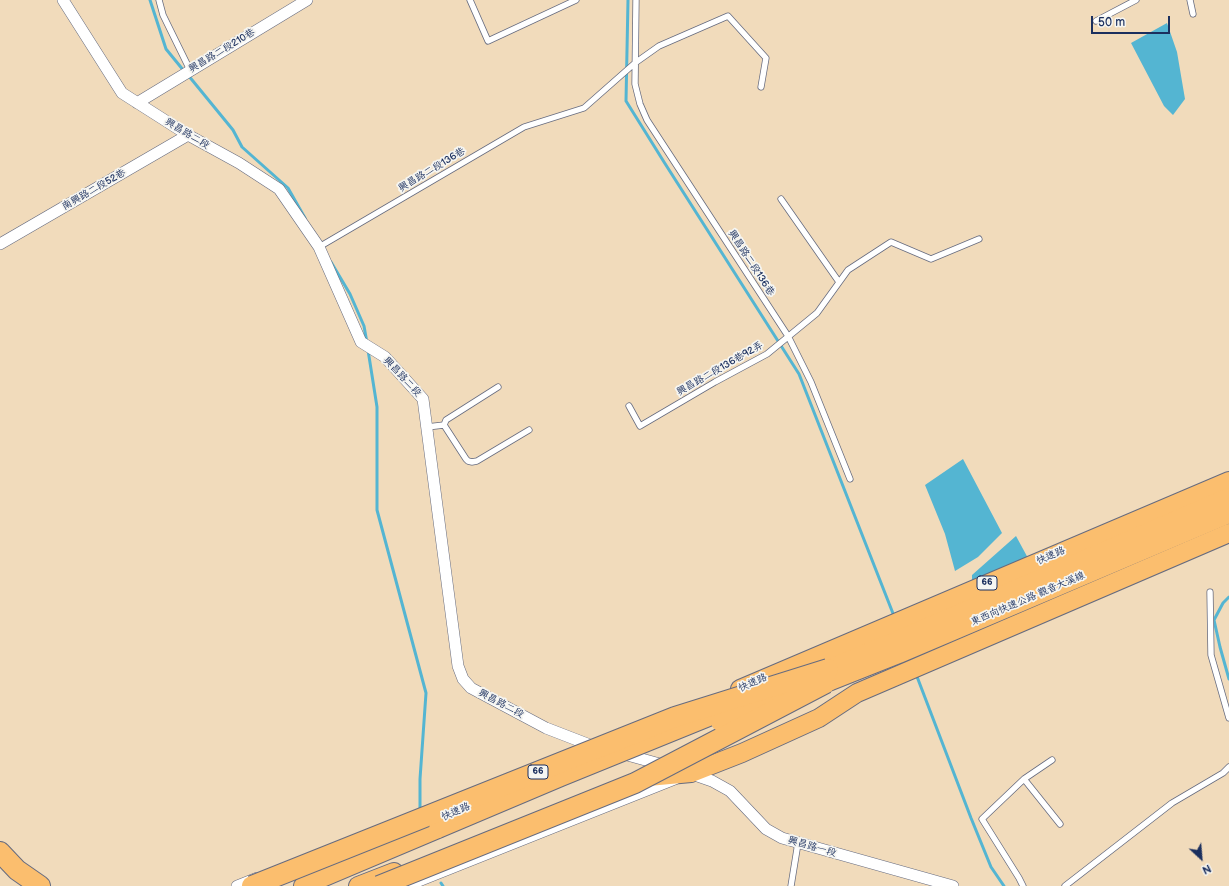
<!DOCTYPE html>
<html>
<head>
<meta charset="utf-8">
<style>
	body { margin:0 }
	#map { position:relative; width:1229px; height:886px; overflow:hidden; background:#f1dbbb; font-family:"Balsamiq Sans",sans-serif }
	canvas { display:block }
	.north { position:absolute; left:1181px; top:838px; width:40px; height:40px; -webkit-text-stroke:3px #f6f6f2; paint-order:stroke; rotate:154deg; font-size:11px; font-weight:700; line-height:16px; text-align:center; color:#1b2f5e }
	.north::after { content:''; display:block; margin:auto; width:14px; height:18px; background:#1b2f5e; clip-path:polygon(50% 0,100% 100%,50% 72%,0 100%) }
	.scale { position:absolute; left:1091px; top:16px; width:79px; height:18px; box-sizing:border-box; border:2px solid #1b2f5e; border-top:0; padding-left:5px; font-size:12px; line-height:14px; white-space:nowrap; color:#1b2f5e; -webkit-text-stroke:3px #f6f6f2; paint-order:stroke }
</style>
</head>
<body>
<div id="map">
<canvas width="1229" height="886"></canvas>
<div class="north">N</div>
<div class="scale">50 m</div>
</div>
<script>
const c = document.querySelector('canvas').getContext('2d');
c.lineJoin = 'round';
function paint(path, color) {
  c.fillStyle = color;
  c.fill(path, 'evenodd');
}
function toPath(rows) {
  const path = new Path2D();
  for (const r of rows) {
    path.moveTo(r[0], r[1]);
    for (let i = 2; i < r.length; i += 2) path.lineTo(r[i], r[i + 1]);
  }
  return path;
}
function stroke(path, color, width, dash) {
  c.strokeStyle = color;
  c.lineWidth = width;
  c.lineCap = dash ? 'butt' : 'round';
  c.setLineDash(dash || []);
  c.stroke(path);
}
function drawText(font, color, halo, rows, align = 'center') {
  c.font = font + ' "Balsamiq Sans","LXGW WenKai TC",sans-serif';
  c.lineWidth = 3.5;
  c.setLineDash([]);
  c.textBaseline = 'middle';
  c.strokeStyle = halo;
  c.fillStyle = color;
  for (const [text, x, y, turn = 0] of rows) {
    c.save();
    c.translate(x, y);
    c.rotate((+turn || 0) * Math.PI / 180);
    c.textAlign = isNaN(turn) ? turn : align;
    if (halo) c.strokeText(text, 0, 0);
    c.fillText(text, 0, 0);
    c.restore();
  }
}
const water = toPath([
	[1167,23,1177,52,1185,99,1173,115,1164,106,1131,43],
	[963,459,1002,533,978,557,955,571,945,534,925,485],
	[1016,536,1029,560,972,581,972,575]
]);
const stream = toPath([
	[150,0,166,49,184,71],
	[628,0,626,101,664,162,799,374,894,616],
	[188,75,233,130,242,147,288,188,305,218],
	[331,262,350,294,364,326,367,343],
	[368,350,377,407,377,510,426,693,420,779,420,810],
	[1229,597,1223,603,1214,620,1220,647,1229,679],
	[916,674,971,818,991,867,1004,886],
	[441,883,443,886]
]);
const service = toPath([
	[159,0,163,15,190,70],
	[470,0,488,41,576,0],
	[636,0,635,84,640,104,647,120,788,336,811,382,850,479],
	[1190,0,1193,14],
	[1096,21,1136,0],
	[781,199,839,282],
	[319,247,524,127,584,108,635,63,659,46,728,16,766,58,761,87],
	[629,406,640,426,715,382,767,354,817,313,848,270,891,242,931,259,979,239],
	[444,425,446,420,498,387],
	[427,427,444,425,466,459,468,461,472,462,477,461,529,430],
	[1210,592,1211,655,1229,718],
	[1024,779,1060,824],
	[791,886,798,843],
	[1023,886,1019,878,982,819,1024,779,1052,760],
	[1065,886,1172,803,1223,773,1229,767]
]);
const minor = toPath([
	[63,0,122,93,188,135,239,163,279,189,319,247,361,342,385,357,423,399,458,666,463,679,471,688,546,728,590,745,598,747],
	[137,103,307,0],
	[0,244,188,135],
	[620,753,667,766],
	[689,773,712,781,730,791,766,829,782,838,953,886],
	[237,886,257,878],
	[406,886,675,779]
]);
const primary = toPath([
	[740,689,1229,481],
	[648,777,691,773,742,753,819,718,857,693,1229,533],
	[358,886,394,872]
]);
const trunk = toPath([
	[828,669,895,641,1229,497],
	[826,683,899,654,1229,514],
	[303,886,438,829]
]);
const motorway = toPath([
	[0,852,17,870,40,886]
]);
const trunkBridge = toPath([
	[720,722,784,697],
	[438,829,561,777,731,708]
]);
const motorwayBridge = toPath([
	[252,886,675,717,828,669],
	[379,886,635,783,826,683]
]);
const shields = [
	[987,583,20],
	[538,772,20]
];
const shieldNames = [
	["66",987,583],
	["66",538,772]
];
const streetNames = [
	["興昌路二段210巷",222,51,-31],
	["興昌路二段",187,134,31],
	["興昌路二段136巷",432,170,-31],
	["南興路二段52巷",94,190,-30],
	["興昌路二段136巷",751,263,57],
	["興昌路二段136巷92弄",720,369,-30],
	["興昌路二段",402,377,47],
	["快速路",1051,556,-23],
	["東西向快速公路 觀音大溪線",1028,599,-23],
	["快速路",753,683,-24],
	["興昌路二段",501,704,28],
	["快速路",456,812,-23],
	["興昌路一段",812,847,16]
];
paint(water, '#54b5d2');
stroke(stream, '#54b5d2', 3);
stroke(service, '#666b7f', 7);
stroke(minor, '#666b7f', 12);
stroke(primary, '#666b7f', 20);
stroke(trunk, '#666b7f', 20);
stroke(motorway, '#666b7f', 22);
stroke(service, '#fff', 5.5);
stroke(minor, '#fff', 11);
stroke(primary, '#fbbe6e', 18);
stroke(trunk, '#fbbe6e', 18);
stroke(motorway, '#fbbe6e', 20);
stroke(trunkBridge, '#666b7f', 20, []);
stroke(motorwayBridge, '#666b7f', 22, []);
stroke(trunkBridge, '#fbbe6e', 18);
stroke(motorwayBridge, '#fbbe6e', 20);
for (const [x, y, w] of shields) {
  const box = new Path2D();
  box.roundRect(x - w / 2, y - 7, w, 14, 3);
  c.fillStyle = '#f6f6f2';
  c.fill(box);
  stroke(box, '#1b2f5e', 1);
}
drawText('bold 9px', '#1b2f5e', null, shieldNames);
drawText('10px', '#1b2f5e', '#f6f6f2', streetNames);
</script>
</body>
</html>
